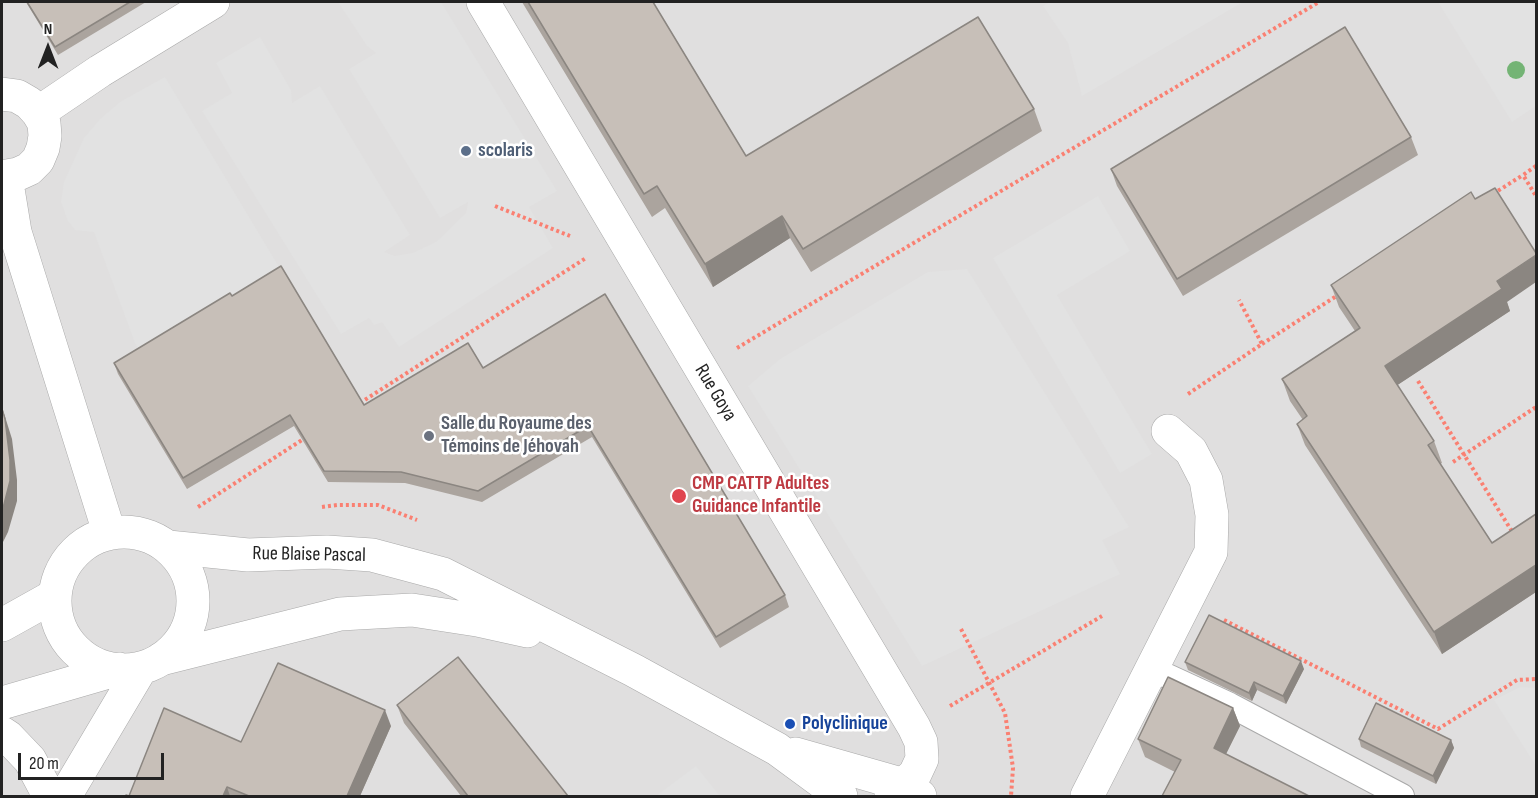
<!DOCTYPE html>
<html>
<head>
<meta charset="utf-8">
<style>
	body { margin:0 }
	#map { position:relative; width:1538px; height:798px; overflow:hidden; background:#f2efe9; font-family:"Sofia Sans Condensed",sans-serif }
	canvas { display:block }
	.frame { position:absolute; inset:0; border:3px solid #222; pointer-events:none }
	.north { position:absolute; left:18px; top:18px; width:60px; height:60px; -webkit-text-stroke:4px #fff; paint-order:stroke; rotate:0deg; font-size:16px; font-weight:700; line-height:24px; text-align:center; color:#222 }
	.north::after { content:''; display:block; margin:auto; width:21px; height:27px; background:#222; clip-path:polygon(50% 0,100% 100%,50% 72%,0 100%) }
	.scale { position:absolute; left:18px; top:753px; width:146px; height:27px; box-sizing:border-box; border:3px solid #222; border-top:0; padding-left:8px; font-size:18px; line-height:21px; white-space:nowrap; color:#222; -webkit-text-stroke:4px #fff; paint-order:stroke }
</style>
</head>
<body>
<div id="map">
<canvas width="1538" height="798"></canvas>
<div class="frame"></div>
<div class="north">N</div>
<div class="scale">20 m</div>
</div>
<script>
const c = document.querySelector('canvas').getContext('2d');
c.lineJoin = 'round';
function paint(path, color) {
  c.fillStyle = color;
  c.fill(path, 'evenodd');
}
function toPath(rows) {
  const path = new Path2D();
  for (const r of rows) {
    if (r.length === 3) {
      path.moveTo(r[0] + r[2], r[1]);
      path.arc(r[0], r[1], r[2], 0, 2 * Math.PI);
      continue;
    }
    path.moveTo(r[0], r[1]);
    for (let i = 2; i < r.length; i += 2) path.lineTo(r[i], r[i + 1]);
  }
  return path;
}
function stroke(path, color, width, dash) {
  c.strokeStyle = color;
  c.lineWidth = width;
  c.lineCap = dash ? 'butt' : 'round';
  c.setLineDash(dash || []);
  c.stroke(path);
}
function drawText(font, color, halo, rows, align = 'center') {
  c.font = font + ' "Sofia Sans Condensed",sans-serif';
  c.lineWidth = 5;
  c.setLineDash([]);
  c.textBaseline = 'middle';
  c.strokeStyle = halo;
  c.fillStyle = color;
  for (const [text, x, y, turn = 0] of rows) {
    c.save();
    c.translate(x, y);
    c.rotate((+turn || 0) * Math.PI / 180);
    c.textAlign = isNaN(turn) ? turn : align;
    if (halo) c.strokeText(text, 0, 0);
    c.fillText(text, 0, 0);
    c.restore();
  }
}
const residential = toPath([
	[2,2,1536,2,1536,796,2,796]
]);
const parking = toPath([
	[338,2,441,2,557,191,529,207,553,248,399,347,382,322,374,325,369,318,341,334,202,111,232,93,216,63,260,37,291,90,292,103,320,86,410,235,384,252,395,256,413,253,436,242,466,213,468,202,440,218,349,69,376,53,367,46],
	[1050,2,1243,2,1082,96,1068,43,1043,6],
	[1438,2,1536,2,1536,106,1512,122],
	[165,77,285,277,144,359,135,343,94,232,75,230,68,221,61,202,64,182,84,138,100,119,120,102],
	[1098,196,1130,251,1057,295,1152,454,1120,473,993,258],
	[967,269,1129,527,1102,540,1120,574,922,666,748,386,780,359,928,272],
	[1520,687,1536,688,1536,766,1494,700],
	[696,766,720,796,656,796]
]);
const path = toPath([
	[1536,166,1523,175,1536,196],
	[1493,194,1523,175],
	[495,206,570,236],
	[1262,344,1338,295],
	[737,348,1319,2],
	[1418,381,1513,533],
	[1188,394,1262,344,1239,300],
	[360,403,586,258],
	[1453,462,1536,407],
	[198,507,305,438],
	[322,507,337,505,378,505,417,520],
	[1224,620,1438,729,1517,680,1536,679],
	[961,629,1005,713,1013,768,1011,796],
	[950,706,1102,616]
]);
const service = toPath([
	[1152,669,1230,705,1402,796]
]);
const pedestrian = toPath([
	[483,2,914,727,921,742,922,759,915,774,891,796]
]);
const minor = toPath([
	[2,94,17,96,29,103,38,113,44,123,45,136,43,148,38,160,29,169,18,174,2,177],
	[38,113,100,71,213,2],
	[6,177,15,232,109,532],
	[124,601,69],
	[168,547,248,555,327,552,372,555,443,574,633,670,777,749,841,796],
	[2,625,54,596],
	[161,659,340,614,412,610,477,620,527,631],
	[2,703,119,669],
	[2,733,8,737,30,760,46,790,46,796],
	[796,754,905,785,920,796],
	[65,796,141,668],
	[1087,796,1211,552,1212,515,1206,480,1191,451,1168,431]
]);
const trees = [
	[1516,70]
];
const wall = toPath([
	[26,2,146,2,58,55],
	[522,2,653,2,746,156,1034,109,1042,131,811,272,790,238,713,287,665,208,652,217],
	[1411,137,1418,155,1183,296,1117,186,1111,169],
	[1331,285,1507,302,1510,311,1397,385,1434,441,1442,463,1440,464,1492,543,1536,514,1536,592,1442,654,1305,445,1297,424,1303,420,1290,401,1282,379,1355,331,1339,307],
	[605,294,785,595,789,607,720,648,592,437,482,502,405,483,328,482,294,426,187,489,118,374,114,363,232,296,364,405,483,368],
	[1185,662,1304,669,1286,704,1257,690,1252,701,1188,670],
	[397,705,568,796,461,796,404,723],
	[1233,708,1240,726,1226,754,1175,772,1145,757,1138,739],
	[391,726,360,796,126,796,129,796,241,742],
	[1359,739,1451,740,1454,748,1436,784,1361,747]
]);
const shadedWall = toPath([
	[782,216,790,238,713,287,705,264],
	[1536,255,1536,282,1507,302,1510,311,1393,388,1385,366,1497,281],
	[2,407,12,439,17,480,17,501,8,532,2,544],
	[1536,565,1536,592,1442,654,1434,632],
	[1301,661,1304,669,1286,704,1283,696],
	[1254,682,1257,690,1252,701,1249,693],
	[1233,708,1240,726,1220,766,1214,748],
	[385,710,391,726,360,796,347,796],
	[1451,740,1454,748,1436,784,1433,776],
	[227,787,230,796,223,796]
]);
const building = toPath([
	[27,2,130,2,55,47,27,2],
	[528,2,653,2,746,156,978,17,1034,109,803,249,782,216,705,264,657,186,644,194,528,2],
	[1345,27,1411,137,1177,279,1111,169,1345,27],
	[1495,188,1536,253,1536,255,1497,281,1502,289,1385,366,1434,441,1428,445,1492,543,1536,514,1536,565,1434,632,1297,424,1307,416,1282,379,1360,328,1331,285,1471,192,1475,199,1495,188],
	[281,266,364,405,468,343,483,368,605,294,785,595,716,637,588,426,478,491,401,472,324,471,290,415,183,478,114,363,230,293,232,296,281,266],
	[2,409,5,419,10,460,10,481,2,512,2,409],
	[1209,615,1301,661,1283,696,1254,682,1249,693,1185,662,1209,615],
	[458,657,568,796,468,796,397,705,458,657],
	[278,663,385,710,347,796,249,796,227,787,223,796,126,796,126,795,129,796,164,708,241,742,278,663],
	[1168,677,1233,708,1214,748,1309,796,1162,796,1181,760,1138,739,1168,677],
	[1376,703,1451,740,1433,776,1359,739,1376,703]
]);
const markers = [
	[466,151,6,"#5c6f8a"],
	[429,436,6,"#6b7280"],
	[679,496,8,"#e0444e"],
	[790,724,6,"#1a4fb4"]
];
const serviceNames = [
	["scolaris",478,151]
];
const streetNames = [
	["Rue Goya",715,393,59],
	["Rue Blaise Pascal",309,555,1]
];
const worshipNames = [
	["Salle du Royaume des",441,424],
	["Témoins de Jéhovah",441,447]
];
const healthNames = [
	["CMP CATTP Adultes",692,484],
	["Guidance Infantile",692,507]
];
const transitNames = [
	["Polyclinique",802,724]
];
paint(residential, '#e0dfdf');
paint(parking, '#e2e2e2');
stroke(service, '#a9a9a9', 26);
stroke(pedestrian, '#a9a9a9', 34);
stroke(minor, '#a9a9a9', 34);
stroke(path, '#fa8072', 4, [3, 3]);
stroke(service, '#fff', 24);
stroke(pedestrian, '#fff', 33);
stroke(minor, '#fff', 33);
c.fillStyle = '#74b475';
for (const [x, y] of trees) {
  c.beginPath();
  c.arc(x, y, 9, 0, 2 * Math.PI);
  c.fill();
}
paint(wall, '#aba49e');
paint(shadedWall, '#8b8681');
paint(building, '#c7bfb8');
stroke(building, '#8b8681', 1.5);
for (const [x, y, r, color] of markers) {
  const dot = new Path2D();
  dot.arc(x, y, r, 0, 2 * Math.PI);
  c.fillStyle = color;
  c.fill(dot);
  stroke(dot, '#fff', 2);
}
drawText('bold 20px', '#4e5e75', '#fff', serviceNames, 'left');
drawText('20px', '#222', '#fff', streetNames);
drawText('bold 20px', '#5b616d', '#fff', worshipNames, 'left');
drawText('bold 20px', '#be3a42', '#fff', healthNames, 'left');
drawText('bold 20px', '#164399', '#fff', transitNames, 'left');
</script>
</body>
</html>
